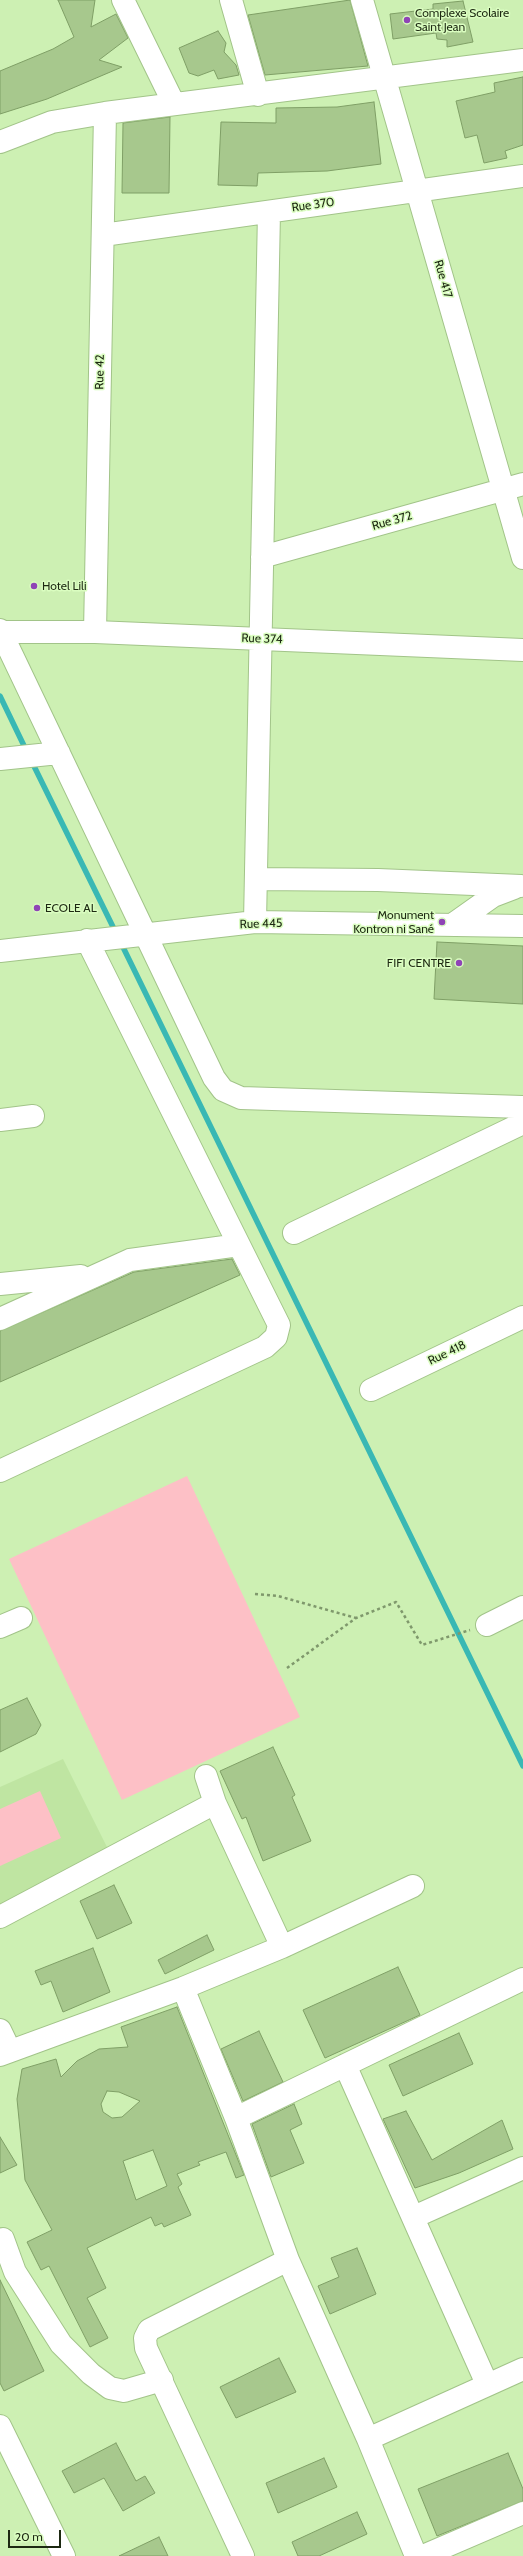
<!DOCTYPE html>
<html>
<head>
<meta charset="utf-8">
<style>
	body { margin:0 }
	#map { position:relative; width:523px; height:2556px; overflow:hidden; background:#cdf0b3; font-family:Cabin,sans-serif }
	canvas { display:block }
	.scale { position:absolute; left:8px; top:2530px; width:53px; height:18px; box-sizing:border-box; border:2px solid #1d2912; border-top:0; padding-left:5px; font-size:12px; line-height:14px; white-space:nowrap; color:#1d2912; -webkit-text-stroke:3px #dafdc0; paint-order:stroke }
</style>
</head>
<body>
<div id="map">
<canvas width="523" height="2556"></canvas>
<div class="scale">20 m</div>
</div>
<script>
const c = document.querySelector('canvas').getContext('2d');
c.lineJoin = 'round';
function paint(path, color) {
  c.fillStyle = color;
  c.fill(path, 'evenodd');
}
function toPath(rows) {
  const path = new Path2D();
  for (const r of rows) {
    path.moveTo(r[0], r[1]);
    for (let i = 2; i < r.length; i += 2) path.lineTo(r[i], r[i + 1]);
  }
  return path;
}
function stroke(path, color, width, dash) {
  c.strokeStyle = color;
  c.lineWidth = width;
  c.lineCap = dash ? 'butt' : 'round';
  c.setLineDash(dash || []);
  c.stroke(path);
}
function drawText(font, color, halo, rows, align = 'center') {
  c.font = font + ' Cabin,sans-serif';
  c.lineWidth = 3;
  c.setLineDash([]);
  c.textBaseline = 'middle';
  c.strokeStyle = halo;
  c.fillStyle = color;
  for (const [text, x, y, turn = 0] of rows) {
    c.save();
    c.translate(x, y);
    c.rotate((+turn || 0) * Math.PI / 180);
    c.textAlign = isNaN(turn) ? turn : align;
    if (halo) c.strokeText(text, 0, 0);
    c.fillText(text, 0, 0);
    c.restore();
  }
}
const built = toPath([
	[63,1759,110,1853,0,1906,0,1787]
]);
const green = toPath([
	[187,1476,300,1717,122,1800,9,1559],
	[40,1791,61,1838,0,1866,0,1809]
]);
const stream = toPath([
	[0,696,27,752],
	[31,760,116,933],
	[121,943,523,1766]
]);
const building = toPath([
	[58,0,95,0,91,27,116,14,128,38,99,60,122,67,47,99,0,114,0,71,53,49,74,37,58,0],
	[350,0,368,66,265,75,248,15,350,0],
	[463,1,473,42,447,47,447,40,437,39,436,33,393,39,390,14,433,9,433,4,463,1],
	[218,31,226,43,224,52,236,65,239,75,218,79,214,70,198,76,189,73,179,48,218,31],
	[523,77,523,145,505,151,507,158,484,163,477,135,465,138,456,101,495,92,494,83,523,77],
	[374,102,381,164,327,171,258,173,257,186,218,185,221,122,276,123,276,108,337,107,374,102],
	[170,117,169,193,122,193,123,123,170,117],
	[437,942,523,946,523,1004,434,999,437,942],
	[232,1259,240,1275,0,1382,0,1331,134,1272,232,1259],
	[27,1698,41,1725,36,1734,0,1752,0,1710,27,1698],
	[273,1747,295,1795,292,1797,311,1841,263,1861,246,1817,242,1819,220,1771,273,1747],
	[114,1885,132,1923,97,1939,80,1901,114,1885],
	[207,1935,214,1950,165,1974,158,1960,207,1935],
	[93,1948,110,1992,63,2012,51,1981,41,1985,35,1971,93,1948],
	[398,1967,420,2015,325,2058,303,2010,398,1967],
	[177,2007,244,2175,236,2178,226,2152,198,2162,200,2165,177,2174,182,2184,178,2187,191,2215,164,2227,162,2223,155,2226,151,2217,87,2248,106,2288,87,2298,108,2338,90,2347,49,2266,41,2270,27,2242,52,2230,25,2180,17,2099,22,2069,56,2059,61,2077,77,2061,99,2049,128,2047,121,2027,177,2007],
	[107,2091,119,2092,140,2101,122,2117,112,2118,103,2112,101,2104,107,2091],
	[153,2150,167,2186,136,2200,123,2161,153,2150],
	[259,2031,283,2082,243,2101,221,2049,259,2031],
	[459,2033,473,2064,403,2096,389,2065,459,2033],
	[294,2104,302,2124,290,2130,304,2163,271,2177,252,2124,294,2104],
	[406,2111,432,2160,502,2120,513,2149,459,2173,415,2188,383,2119,406,2111],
	[0,2137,17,2165,0,2173,0,2137],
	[357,2248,376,2294,330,2314,318,2286,339,2277,331,2258,357,2248],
	[0,2280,44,2371,4,2391,0,2383,0,2280],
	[279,2358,296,2392,236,2418,220,2387,279,2358],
	[116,2443,136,2481,145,2476,155,2493,123,2511,104,2478,74,2493,62,2471,116,2443],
	[508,2453,523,2489,523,2501,437,2536,418,2489,508,2453],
	[324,2458,337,2487,278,2513,266,2483,324,2458],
	[357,2512,367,2534,319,2556,298,2556,292,2542,357,2512],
	[159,2537,168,2556,119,2556,159,2537]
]);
const path = toPath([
	[255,1594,278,1596,356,1618],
	[287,1668,356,1618,396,1602,422,1645,470,1630]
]);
const minor = toPath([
	[123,0,174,104],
	[231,0,258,95],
	[362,0,523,558],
	[0,142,52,122,105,113,523,60],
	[103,235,523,176],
	[262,557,523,484],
	[0,630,214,1078,223,1090,241,1098,523,1107],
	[1,632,95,632,523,650],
	[95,632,105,113],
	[0,759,59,753],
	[256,879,378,880,521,886],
	[255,922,269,212],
	[452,925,493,896,514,888],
	[0,951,255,922,523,926],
	[0,1120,33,1116],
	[294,1233,523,1123],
	[0,1284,81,1276],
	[0,1319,130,1260,239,1245],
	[371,1390,523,1317],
	[0,1471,265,1347,276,1337,279,1325,87,940],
	[487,1625,523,1607],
	[0,1627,21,1618],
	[206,1776,215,1803,282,1947],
	[0,1917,215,1803],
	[183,1988,236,2118,288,2260,368,2439,416,2556],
	[0,2030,10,2051],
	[0,2055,183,1988,282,1947,413,1886],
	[345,2065,487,2384],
	[236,2118,523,1979],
	[414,2217,523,2168],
	[3,2239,15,2272,61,2344,91,2374,110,2388,124,2391,162,2380],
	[0,2426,64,2556],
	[368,2439,523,2369],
	[243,2556,146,2348,145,2338,149,2330,288,2260],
	[423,2556,523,2513]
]);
const markers = [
	[407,20,4,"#8f44b6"],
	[34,586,4,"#8f44b6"],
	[37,908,4,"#8f44b6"],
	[442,922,4,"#8f44b6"],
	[459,963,4,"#8f44b6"]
];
const poiNames = [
	["Complexe Scolaire",415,13],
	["Saint Jean",415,27],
	["Hotel Lili",42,586],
	["ECOLE AL",45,908],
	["Monument",434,915,"right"],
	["Kontron ni Sané",434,929,"right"],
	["FIFI CENTRE",451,963,"right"]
];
const streetNames = [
	["Rue 370",313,205,-8],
	["Rue 417",443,279,74],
	["Rue 42",100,372,-89],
	["Rue 372",392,521,-16],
	["Rue 374",262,639,2],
	["Rue 445",261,924,-2],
	["Rue 418",447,1353,-26]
];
paint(built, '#bfe5a2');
paint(green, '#fdc0c6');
stroke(stream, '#39b8b4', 5.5);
paint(building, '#a7c88d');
stroke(building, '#7f9f66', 1);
stroke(minor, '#a2c489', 24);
stroke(path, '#7f986c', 2.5, [3, 3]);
stroke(minor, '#fff', 22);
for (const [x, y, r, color] of markers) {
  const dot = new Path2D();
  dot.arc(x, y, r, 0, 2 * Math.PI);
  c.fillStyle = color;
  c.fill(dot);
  stroke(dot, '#dafdc0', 1.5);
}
drawText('12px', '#1d2912', '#dafdc0', poiNames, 'left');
drawText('12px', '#1d2912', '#dafdc0', streetNames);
</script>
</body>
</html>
